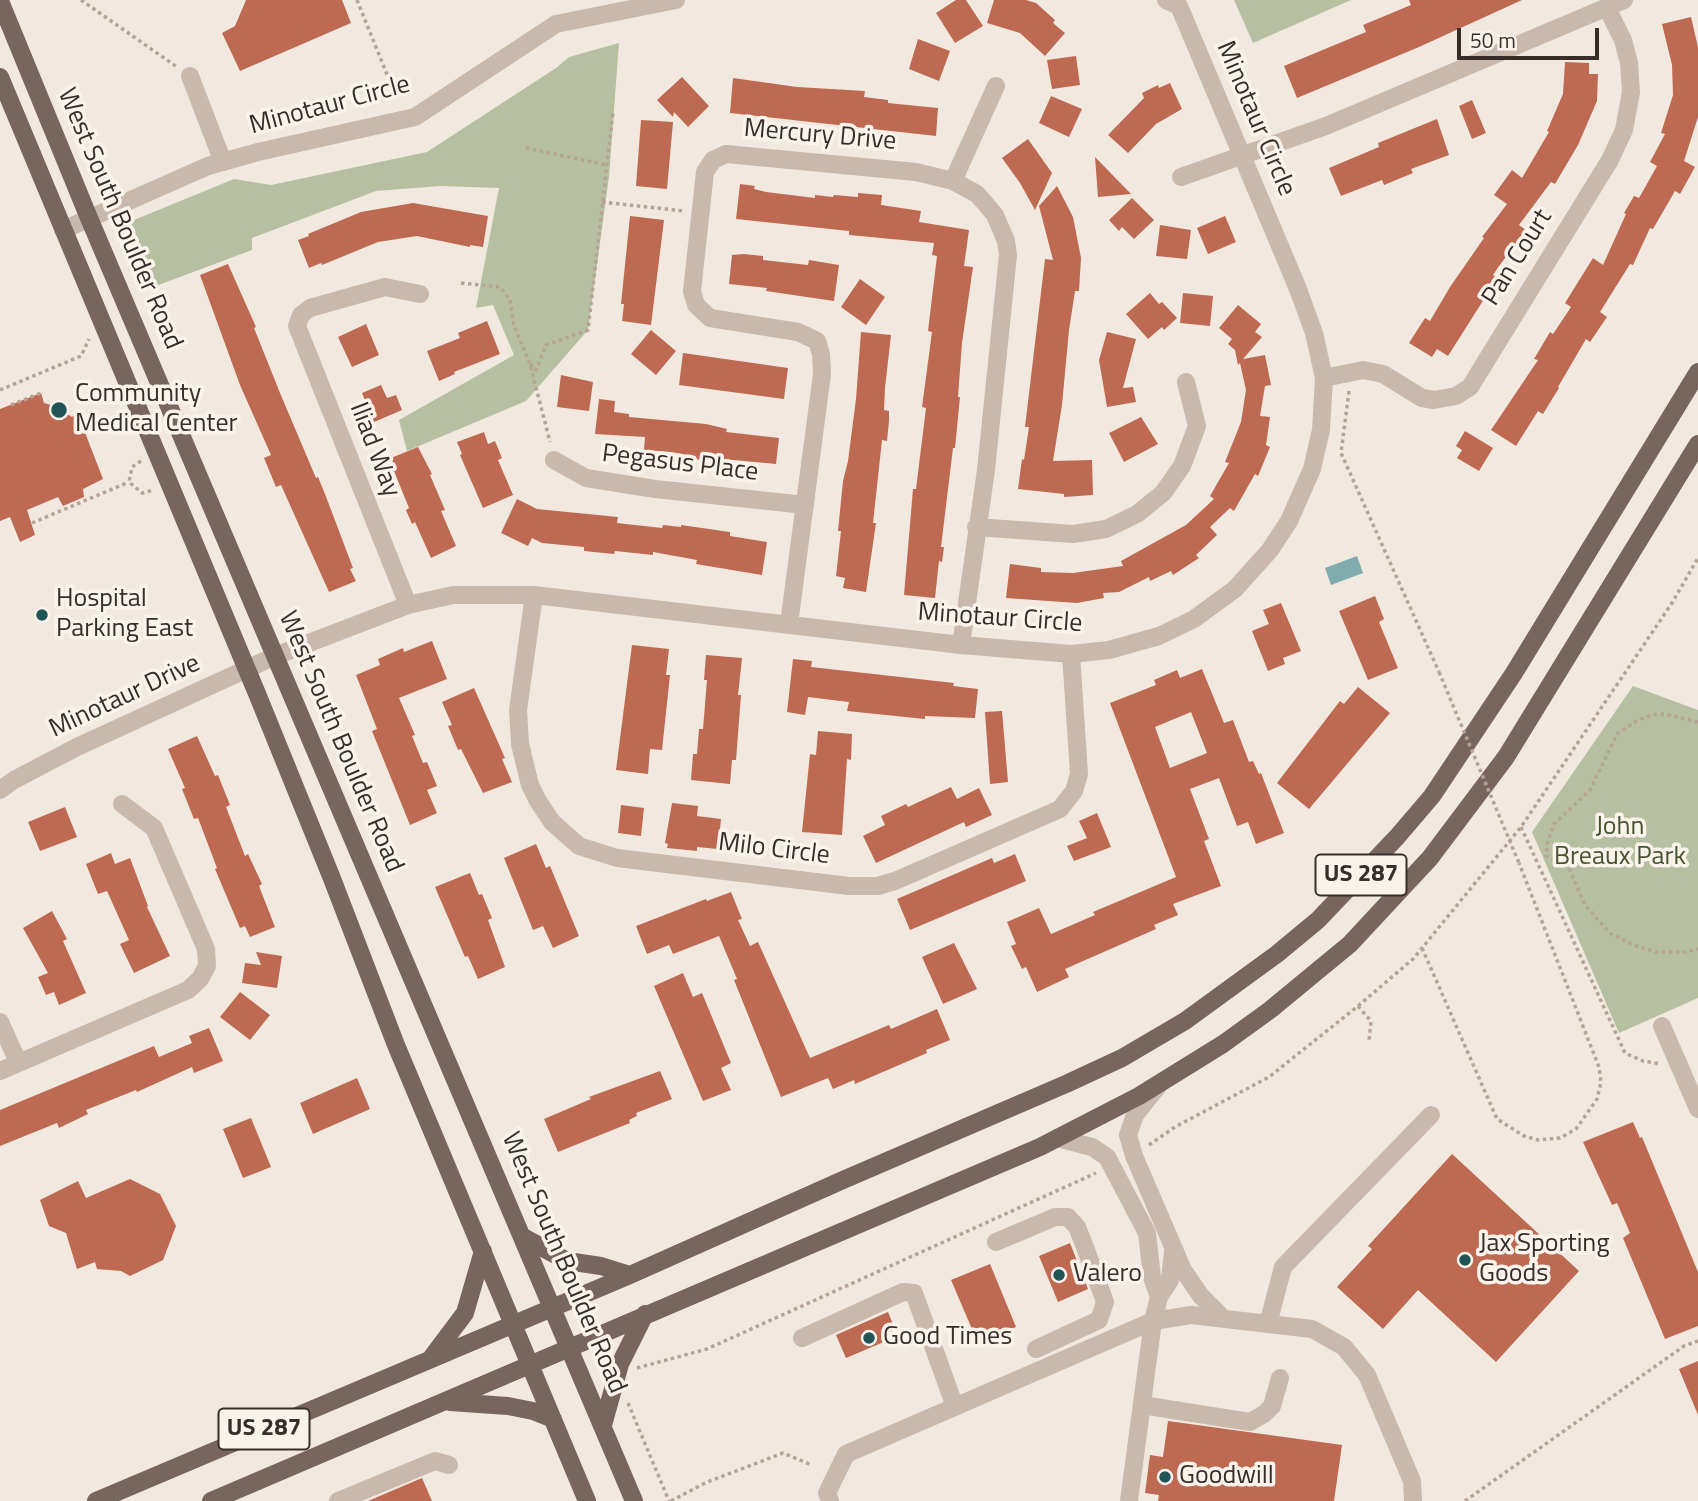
<!DOCTYPE html>
<html>
<head>
<meta charset="utf-8">
<style>
	body { margin:0 }
	#map { position:relative; width:1698px; height:1501px; overflow:hidden; background:#f1e9df; font-family:"Titillium Web",sans-serif }
	canvas { display:block }
	.scale { position:absolute; left:1457px; top:28px; width:142px; height:32px; box-sizing:border-box; border:4px solid #372e2a; border-top:0; padding-left:9px; font-size:21px; line-height:24px; white-space:nowrap; color:#372e2a; -webkit-text-stroke:5px #f9f3ec; paint-order:stroke }
</style>
</head>
<body>
<div id="map">
<canvas width="1698" height="1501"></canvas>
<div class="scale">50 m</div>
</div>
<script>
const c = document.querySelector('canvas').getContext('2d');
c.lineJoin = 'round';
function paint(path, color) {
  c.fillStyle = color;
  c.fill(path, 'evenodd');
}
function toPath(rows) {
  const path = new Path2D();
  for (const r of rows) {
    path.moveTo(r[0], r[1]);
    for (let i = 2; i < r.length; i += 2) path.lineTo(r[i], r[i + 1]);
  }
  return path;
}
function stroke(path, color, width, dash) {
  c.strokeStyle = color;
  c.lineWidth = width;
  c.lineCap = dash ? 'butt' : 'round';
  c.setLineDash(dash || []);
  c.stroke(path);
}
function drawText(font, color, halo, rows, align = 'center') {
  c.font = font + ' "Titillium Web",sans-serif';
  c.lineWidth = 7;
  c.setLineDash([]);
  c.textBaseline = 'middle';
  c.strokeStyle = halo;
  c.fillStyle = color;
  for (const [text, x, y, turn = 0] of rows) {
    c.save();
    c.translate(x, y);
    c.rotate((+turn || 0) * Math.PI / 180);
    c.textAlign = isNaN(turn) ? turn : align;
    if (halo) c.strokeText(text, 0, 0);
    c.fillText(text, 0, 0);
    c.restore();
  }
}
const green = toPath([
	[1234,0,1351,0,1253,43],
	[619,43,609,177,588,330,526,401,407,451,399,420,514,355,493,305,476,308,499,188,440,186,376,191,252,238,252,250,145,290,125,241,127,226,134,220,234,179,271,185,427,152,556,68,569,57],
	[1633,686,1698,710,1698,998,1619,1033,1532,832]
]);
const water = toPath([
	[1357,556,1363,573,1331,585,1325,568]
]);
const building = toPath([
	[246,0,342,0,351,23,240,71,222,33,235,26],
	[956,0,966,0,983,26,955,43,936,13],
	[994,0,1026,0,1036,3,1055,20,1053,23,1065,33,1045,56,1020,33,987,23],
	[1409,0,1522,0,1419,47,1297,98,1284,66,1366,32,1363,25,1411,5],
	[1691,17,1698,47,1698,117,1684,161,1695,167,1680,194,1675,191,1653,229,1650,228,1633,265,1630,264,1600,312,1607,317,1590,342,1586,339,1558,387,1559,388,1543,414,1538,411,1516,446,1491,430,1538,360,1534,359,1550,332,1553,334,1571,307,1565,303,1593,258,1603,265,1626,214,1624,213,1634,196,1639,198,1657,166,1650,162,1665,134,1661,133,1673,95,1672,65,1662,24],
	[918,39,950,51,939,81,909,69],
	[1076,56,1080,85,1052,89,1047,60],
	[1565,62,1589,63,1589,74,1598,74,1597,101,1578,145,1555,184,1551,182,1519,225,1526,230,1499,266,1493,275,1499,279,1486,296,1448,356,1437,349,1432,357,1409,343,1425,318,1430,321,1450,287,1484,238,1482,237,1507,204,1494,195,1512,170,1522,178,1549,132,1547,131,1563,94],
	[682,77,709,106,688,127,674,112,673,117,657,100],
	[733,78,797,87,865,91,864,97,888,100,888,103,938,108,936,136,730,113],
	[1170,83,1182,109,1156,124,1128,153,1108,135,1144,98,1142,93,1158,85,1159,88],
	[1051,96,1082,109,1069,137,1039,123],
	[1472,100,1486,133,1472,139,1459,106],
	[1437,119,1449,155,1411,169,1413,173,1384,185,1382,180,1341,196,1329,168,1379,147,1378,143],
	[641,120,673,122,667,189,636,186],
	[1028,139,1052,173,1035,210,1020,183,1002,158],
	[1095,157,1131,194,1098,197],
	[740,184,755,186,754,189,766,192,815,198,815,195,833,197,834,195,858,197,858,193,882,195,881,205,921,211,919,222,969,230,964,266,973,267,962,343,958,397,960,397,955,448,953,448,941,547,944,547,942,562,939,561,935,598,904,595,913,489,916,489,926,408,922,407,932,332,928,331,937,256,932,255,934,243,849,235,849,231,736,219],
	[1057,186,1073,217,1081,258,1079,291,1075,291,1069,330,1062,405,1053,461,1092,460,1093,495,1064,497,1064,494,1018,489,1022,459,1024,460,1029,427,1025,427,1045,259,1053,260,1039,206],
	[1132,198,1154,220,1134,239,1122,227,1119,231,1109,220],
	[413,203,488,216,483,247,470,245,470,247,417,236,378,242,322,265,321,263,309,268,298,240,309,236,308,234,361,212],
	[630,216,664,220,651,325,622,321,624,304,621,304],
	[1225,216,1236,242,1208,254,1197,228],
	[1160,225,1191,230,1187,259,1156,256],
	[744,254,763,256,763,260,808,265,809,260,839,265,834,301,766,291,767,288,729,284,732,255],
	[228,264,256,327,254,328,280,393,316,478,318,477,325,494,353,568,350,569,356,581,329,592,281,485,276,487,264,458,271,455,240,385,200,275],
	[860,279,885,297,866,325,841,307],
	[1150,293,1159,304,1162,302,1177,318,1164,330,1162,327,1148,339,1126,314],
	[1183,293,1213,296,1210,326,1180,323],
	[1238,305,1261,324,1255,332,1262,337,1243,359,1265,355,1271,385,1265,386,1260,416,1270,417,1266,445,1270,447,1258,476,1255,474,1234,511,1230,508,1210,527,1217,535,1196,555,1199,558,1173,575,1171,571,1150,581,1149,577,1119,592,1103,593,1104,598,1077,603,1006,598,1010,564,1041,568,1041,572,1073,573,1123,566,1121,561,1186,525,1214,499,1210,496,1229,463,1225,462,1241,422,1246,390,1240,363,1238,365,1235,350,1228,344,1232,339,1219,328],
	[487,321,500,354,454,372,455,374,439,381,427,351,460,338,458,333],
	[366,324,379,355,352,367,338,337],
	[651,330,676,351,656,375,631,354],
	[861,332,891,335,885,388,884,410,889,411,889,421,887,441,882,440,873,523,876,523,866,592,843,588,845,578,836,576,841,531,838,531,843,481,848,461,856,399],
	[1107,332,1136,339,1123,388,1133,387,1136,402,1107,407,1099,360],
	[683,353,788,368,784,399,679,385],
	[561,375,593,382,589,411,557,407],
	[381,385,387,398,396,395,402,410,374,422,362,393],
	[41,393,44,403,55,406,72,417,77,412,103,479,83,489,84,497,63,506,58,497,27,510,35,535,20,542,10,517,0,521,0,409],
	[599,399,615,401,614,412,629,414,629,417,706,424,727,429,726,432,779,438,776,464,723,459,723,463,688,458,688,455,671,452,644,450,645,437,595,434],
	[1141,417,1158,444,1124,462,1109,433],
	[1465,431,1493,448,1479,471,1457,458,1462,450,1456,446],
	[484,432,488,444,495,441,502,458,498,460,513,495,483,508,460,455,462,454,457,442],
	[418,447,432,474,430,475,445,510,441,511,456,546,431,558,415,522,412,524,406,510,409,508,394,471,396,470,391,458],
	[517,499,537,509,618,517,617,523,662,528,663,525,681,527,681,525,730,532,730,536,767,542,762,575,696,564,697,560,653,552,653,555,615,551,614,554,584,551,584,547,542,543,532,538,528,546,501,533],
	[1375,596,1384,619,1379,622,1398,668,1368,680,1339,611],
	[1281,603,1301,651,1283,658,1285,664,1268,671,1252,631,1269,624,1263,610],
	[432,641,447,679,399,698,415,735,412,736,423,763,427,762,437,786,427,790,437,813,410,825,372,731,377,729,356,675,380,665,378,659,403,648,404,652],
	[632,645,669,649,666,675,670,675,662,750,650,749,648,774,616,770],
	[706,655,742,658,738,695,741,695,736,760,732,760,730,784,691,780,693,754,697,754,699,729,703,729,707,680,704,680],
	[793,659,812,661,811,667,954,683,953,686,978,689,975,718,925,716,925,719,847,711,849,702,808,697,805,715,787,712],
	[1202,669,1224,723,1233,720,1249,762,1253,761,1259,774,1261,773,1284,833,1256,844,1248,822,1237,826,1219,778,1190,789,1209,839,1204,841,1221,886,1173,904,1178,915,1154,925,1156,929,1065,969,1069,977,1037,992,1026,967,1022,969,1011,946,1016,944,1007,922,1039,908,1051,934,1095,915,1093,912,1176,877,1110,703,1156,685,1154,680,1177,670,1180,678],
	[1191,712,1207,753,1170,768,1155,727],
	[1358,687,1390,713,1309,809,1277,783,1340,701,1344,704],
	[474,688,505,758,502,759,512,782,483,793,461,749,458,750,448,726,452,725,442,702],
	[1002,711,1008,782,990,784,985,712],
	[818,731,852,734,851,760,847,759,842,835,802,832,810,754,816,755],
	[197,736,215,776,218,775,230,805,226,807,245,856,248,854,262,884,259,886,275,927,250,937,245,926,240,928,215,869,217,868,198,818,194,819,182,789,185,788,168,749],
	[951,787,957,799,979,788,992,815,966,827,964,822,876,863,863,836,885,825,881,816,906,804,908,807],
	[672,803,698,806,697,816,721,819,718,849,697,847,697,851,667,848,668,844,665,843],
	[621,805,644,808,641,836,618,833],
	[65,807,77,837,40,851,28,822],
	[1097,813,1111,847,1074,861,1067,846,1087,838,1079,821],
	[536,844,546,868,550,866,579,936,553,948,543,926,533,930,504,858],
	[111,853,115,864,130,858,148,906,147,907,170,956,134,973,120,944,129,940,107,891,98,894,86,864],
	[1015,854,1026,881,910,930,897,899,992,858,994,863],
	[470,873,479,895,482,894,492,918,488,920,505,967,478,979,468,956,465,957,435,887],
	[731,892,742,919,738,920,750,946,758,942,810,1058,889,1025,891,1029,937,1009,950,1040,926,1050,927,1053,855,1084,854,1080,833,1089,828,1078,781,1097,734,980,737,979,719,936,673,954,669,945,647,954,636,926,706,899,707,901],
	[52,911,67,939,63,941,86,993,59,1005,54,992,46,995,38,977,48,973,23,928],
	[954,943,977,989,943,1004,922,957],
	[256,952,282,956,277,988,242,983,245,963,261,965],
	[683,973,693,997,702,993,731,1063,721,1068,731,1090,703,1101,654,986],
	[240,992,270,1015,250,1040,220,1017],
	[209,1028,223,1061,194,1073,192,1067,137,1092,136,1090,86,1110,88,1114,59,1128,57,1123,0,1146,0,1110,154,1046,159,1057,192,1043,189,1036],
	[660,1071,672,1099,636,1113,637,1116,629,1120,630,1123,558,1152,544,1119,591,1099,589,1097],
	[357,1078,370,1109,313,1134,300,1103],
	[251,1118,271,1167,243,1178,223,1129],
	[1633,1122,1640,1138,1642,1137,1698,1272,1698,1326,1665,1339,1623,1238,1630,1233,1617,1203,1612,1205,1583,1142],
	[1452,1154,1579,1271,1496,1362,1418,1290,1383,1329,1337,1287,1372,1249,1368,1246],
	[130,1179,160,1194,176,1226,163,1260,130,1276,121,1271,97,1269,95,1262,77,1269,66,1233,49,1226,40,1200,78,1181,86,1198],
	[1070,1243,1088,1289,1058,1302,1039,1256],
	[990,1264,1016,1327,978,1343,951,1280],
	[888,1312,898,1336,846,1358,836,1335],
	[1698,1361,1698,1415,1679,1369],
	[1168,1421,1342,1445,1334,1501,1158,1501,1159,1495,1145,1493,1150,1455,1163,1457],
	[422,1478,432,1501,368,1501]
]);
const path = toPath([
	[81,0,177,67],
	[357,0,394,92],
	[526,148,607,165],
	[602,202,684,211],
	[461,283,500,287,510,300,514,326,530,364,550,442],
	[530,364,536,370,546,345,588,330,613,112],
	[0,390,81,356,89,339],
	[1349,391,1341,453,1439,672],
	[11,405,41,393],
	[141,461,132,467,129,482,142,493,154,490],
	[32,523,129,482],
	[1698,722,1665,714,1652,715,1638,720,1617,734,1590,790,1554,824,1547,844,1546,856,1568,866,1585,905,1610,933,1633,945,1656,952,1686,952,1698,949],
	[1521,827,1625,1053,1643,1061,1661,1064],
	[1422,948,1497,1119,1524,1136,1538,1140,1560,1138,1576,1129,1597,1099,1601,1082,1599,1067,1519,863],
	[1358,1006,1371,1021,1369,1041],
	[1149,1145,1175,1127,1269,1077,1358,1006,1413,959,1521,827,1672,603,1698,558],
	[637,1368,707,1349,1096,1173],
	[628,1403,669,1501],
	[671,1501,705,1483,783,1453,812,1465],
	[1465,1501,1684,1346,1698,1341]
]);
const minor = toPath([
	[190,76,223,162],
	[1181,177,1326,126,1624,0],
	[953,181,996,86],
	[63,230,208,166,258,152,415,117,556,24,676,0],
	[1324,378,1363,370,1383,374,1422,398,1434,400,1456,396,1470,387,1610,160,1624,130,1631,92,1629,63,1623,40,1607,8],
	[554,460,586,478,655,489,805,505],
	[976,527,1073,534,1106,529,1137,514,1163,493,1182,466,1197,426,1186,382],
	[534,595,518,710,520,744,530,785,538,801,552,822,579,846,617,858,849,886,878,886,895,881,1060,809,1074,791,1079,774,1071,654],
	[408,605,297,326,301,315,310,308,385,287,420,294],
	[789,624,822,374,821,354,817,341,798,332,710,318,696,305,692,291,705,172,713,160,726,154,916,172,953,181,977,194,995,215,1006,241,1008,255,986,470,961,645],
	[0,790,14,780,77,747,275,656,408,605,453,595,534,595,961,645,1071,654,1109,650,1159,636,1194,619,1235,589,1270,550,1289,521,1312,469,1321,430,1324,378,1314,333,1298,289,1206,70,1179,6,1166,0],
	[0,1022,18,1062],
	[1662,1026,1698,1109],
	[0,1071,188,990,200,979,207,966,206,949,154,828,122,804],
	[1159,1085,1135,1115,1128,1135,1134,1156,1183,1270,1201,1296,1224,1319],
	[1057,1138,1092,1147,1107,1157,1147,1233,1152,1277,1159,1297],
	[996,1242,1055,1217,1068,1217,1077,1227,1085,1247,1105,1302,1099,1320,1036,1349],
	[1268,1324,1283,1267,1431,1115],
	[802,1338,903,1292,914,1293,955,1407],
	[1142,1405,1250,1422,1264,1414,1272,1406,1280,1378],
	[338,1501,435,1461,449,1465],
	[830,1501,827,1493,846,1454,1153,1321,1191,1315,1312,1329,1344,1347,1367,1375,1412,1481,1413,1501],
	[1129,1501,1153,1321,1159,1297,1170,1280,1173,1251]
]);
const major = toPath([
	[0,1,89,218,634,1501],
	[0,77,258,696,331,876,396,1045,587,1501],
	[523,1237,567,1261,601,1266,630,1275],
	[432,1357,465,1313,483,1251],
	[450,1402,508,1406,533,1411,553,1419],
	[603,1425,620,1364,645,1314],
	[96,1501,630,1275,843,1180,1066,1084,1122,1058,1185,1021,1277,954,1318,920,1397,837,1432,796,1514,673,1698,372],
	[211,1501,1040,1147,1139,1096,1223,1044,1270,1010,1350,944,1430,858,1506,757,1698,444]
]);
const pathBridge = toPath([
	[1439,672,1519,863]
]);
const markers = [
	[59,410,9,"#225456"],
	[42,615,7,"#225456"],
	[1465,1260,7,"#225456"],
	[1059,1275,7,"#225456"],
	[869,1338,7,"#225456"],
	[1165,1477,7,"#225456"]
];
const shields = [
	[1361,875,91],
	[264,1429,91]
];
const shieldNames = [
	["US 287",1361,875],
	["US 287",264,1429]
];
const streetNames = [
	["Minotaur Circle",330,106,-15],
	["Minotaur Circle",1255,119,67],
	["Mercury Drive",820,136,5],
	["West South Boulder Road",119,219,67],
	["Pan Court",1518,258,-58],
	["Iliad Way",374,450,69],
	["Pegasus Place",680,464,7],
	["Minotaur Circle",1000,619,4],
	["Minotaur Drive",125,697,-25],
	["West South Boulder Road",340,742,67],
	["Milo Circle",774,850,7],
	["West South Boulder Road",563,1263,67]
];
const poiNames = [
	["Community",75,395],
	["Medical Center",75,425],
	["Hospital",56,600],
	["Parking East",56,630],
	["Jax Sporting",1479,1245],
	["Goods",1479,1275],
	["Valero",1073,1275],
	["Good Times",883,1338],
	["Goodwill",1179,1477]
];
const parkNames = [
	["John",1620,828],
	["Breaux Park",1620,858]
];
paint(green, '#b6c0a0');
paint(water, '#80acad');
paint(building, '#be6951');
stroke(path, '#b5a396', 3.5, [3.5, 3.5]);
stroke(minor, '#c9b8ac', 18);
stroke(major, '#78655d', 18);
stroke(pathBridge, '#b5a396', 3.5, [3.5, 3.5]);
for (const [x, y, r, color] of markers) {
  const dot = new Path2D();
  dot.arc(x, y, r, 0, 2 * Math.PI);
  c.fillStyle = color;
  c.fill(dot);
  stroke(dot, '#f9f3ec', 2.5);
}
for (const [x, y, w] of shields) {
  const box = new Path2D();
  box.roundRect(x - w / 2, y - 20.5, w, 41, 5);
  c.fillStyle = '#f9f3ec';
  c.fill(box);
  stroke(box, '#372e2a', 2);
}
drawText('bold 24px', '#372e2a', null, shieldNames);
drawText('26px', '#372e2a', '#f9f3ec', streetNames);
drawText('26px', '#372e2a', '#f9f3ec', poiNames, 'left');
drawText('26px', '#485430', '#f9f3ec', parkNames);
</script>
</body>
</html>
